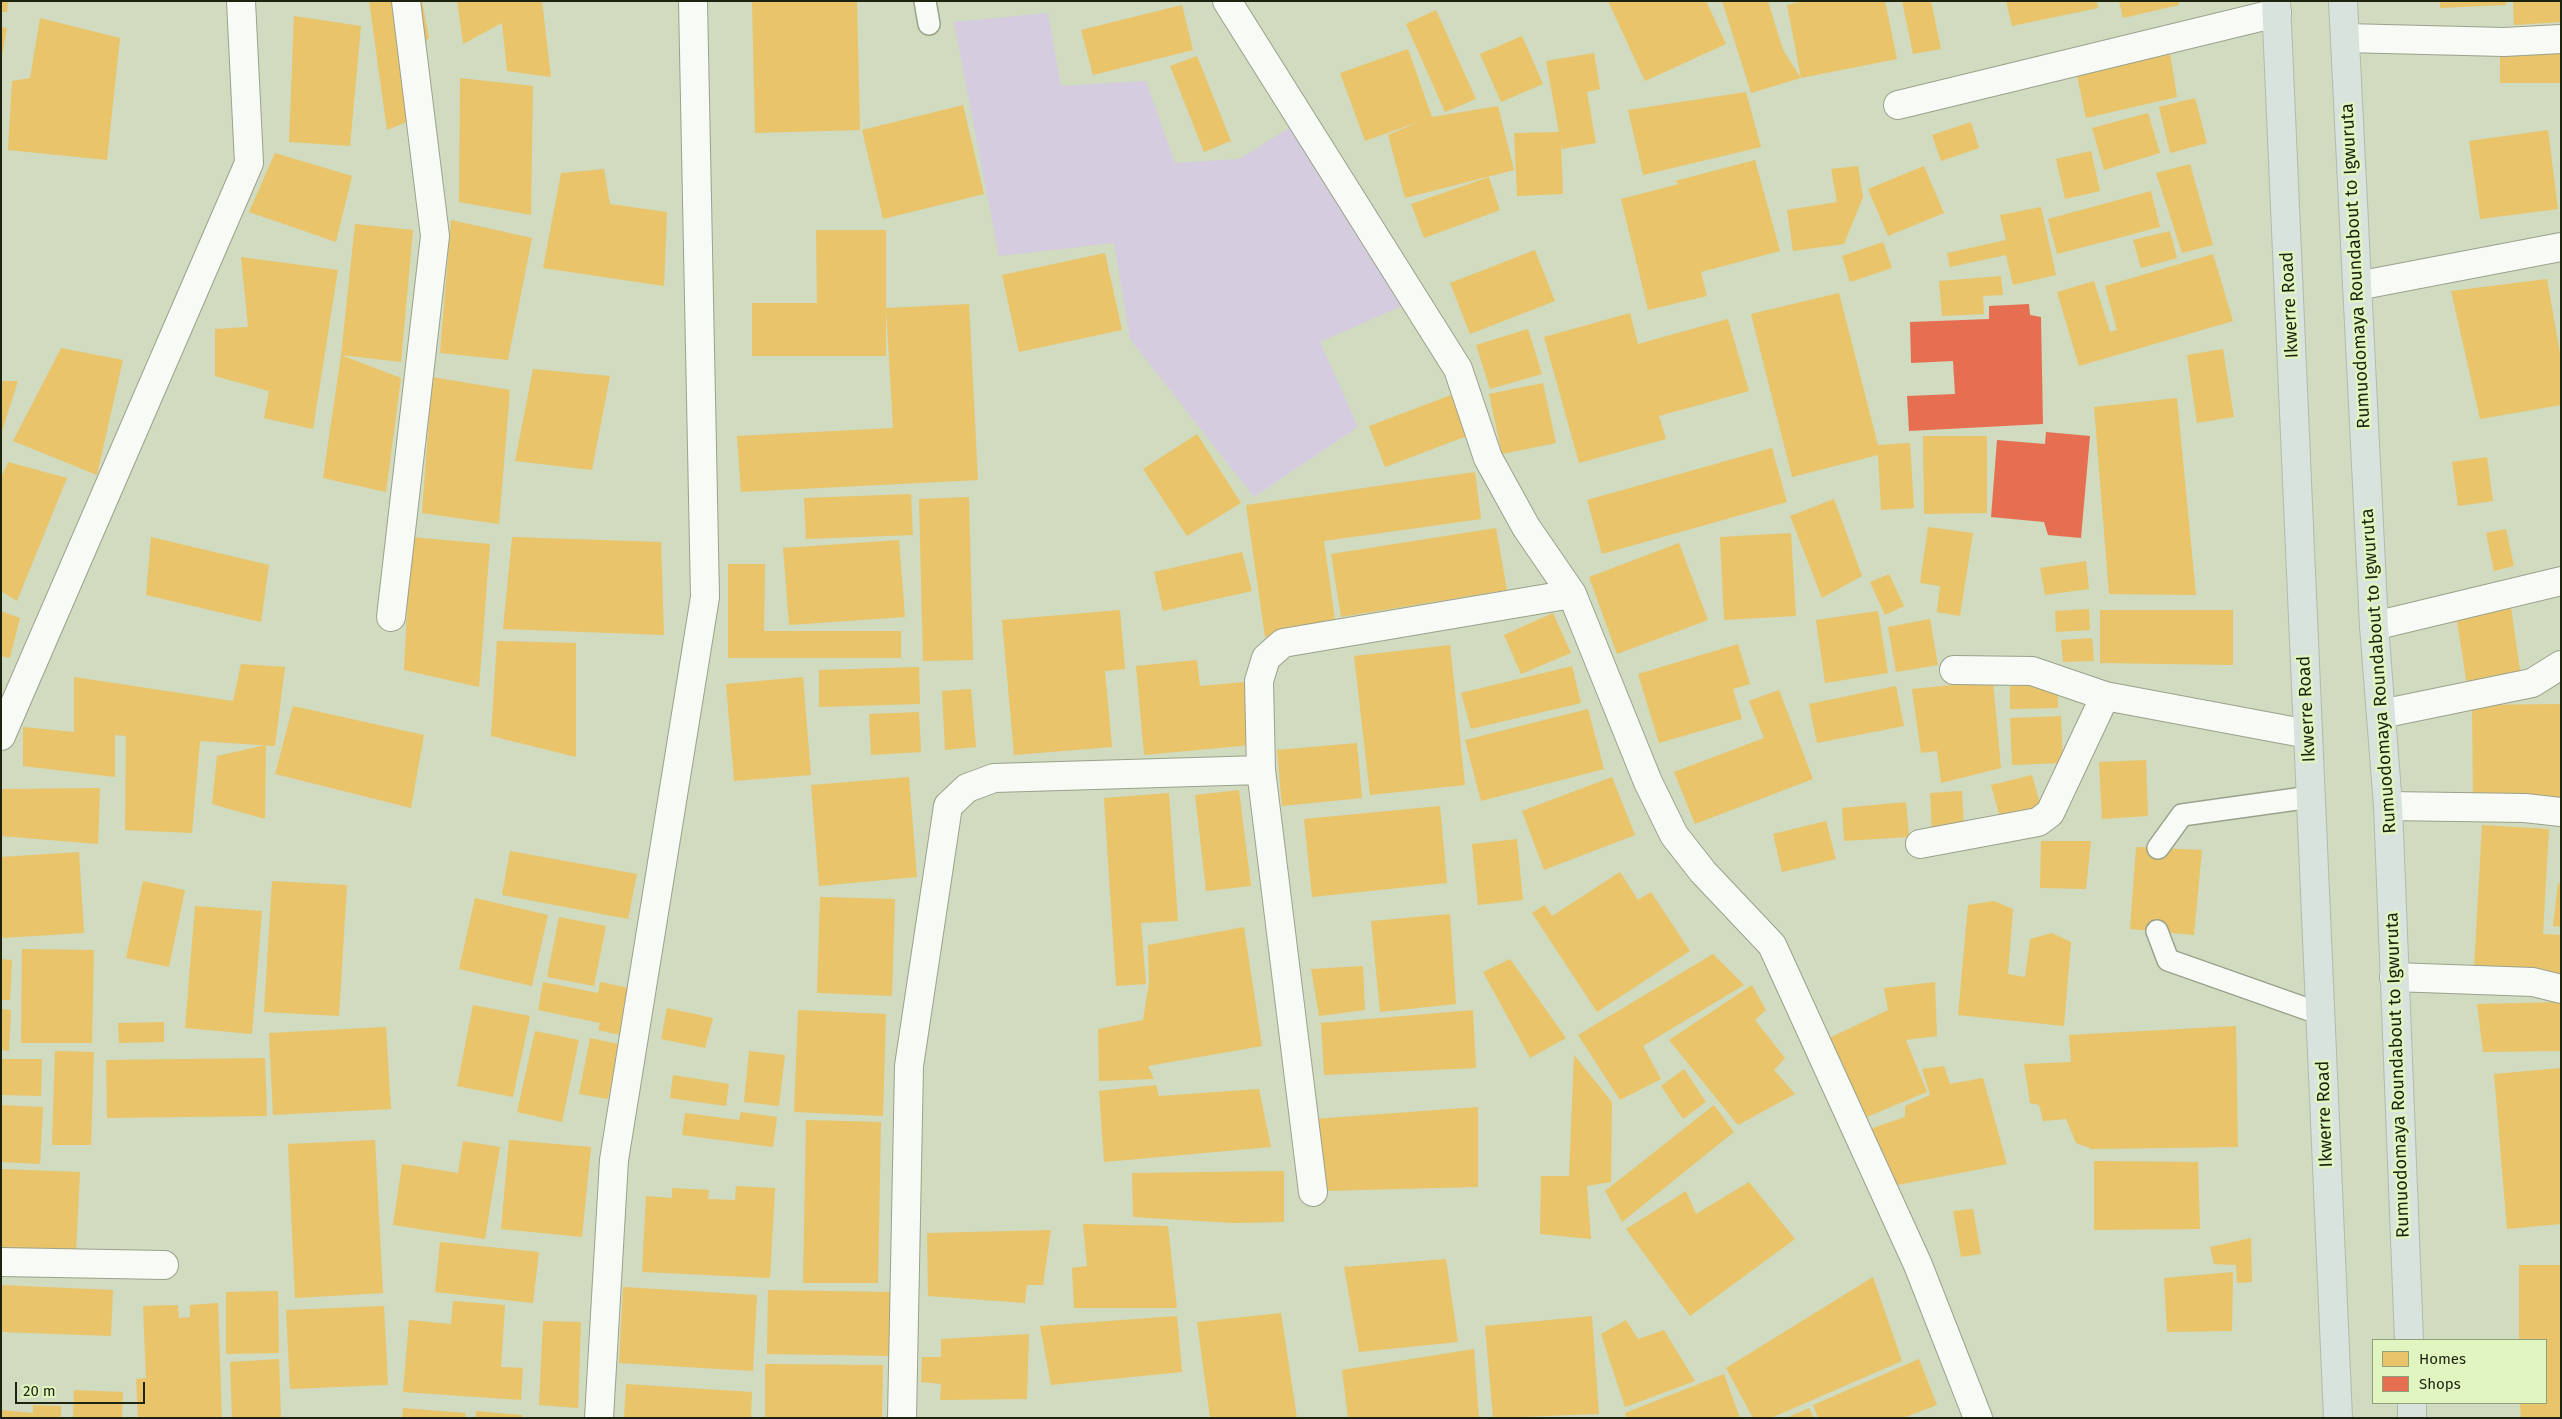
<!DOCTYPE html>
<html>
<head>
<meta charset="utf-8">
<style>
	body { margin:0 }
	#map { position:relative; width:2562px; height:1419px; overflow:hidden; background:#d0dbbf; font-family:"Fira Sans",sans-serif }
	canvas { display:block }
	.frame { position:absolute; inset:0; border:2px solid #1c230f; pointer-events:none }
	.legend { position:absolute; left:2372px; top:1339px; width:175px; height:65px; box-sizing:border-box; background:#e0f5bf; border:1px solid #92a179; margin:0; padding:6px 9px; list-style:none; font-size:15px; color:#1c230f }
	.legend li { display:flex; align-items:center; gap:10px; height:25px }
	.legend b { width:25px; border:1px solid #92a179 }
	.scale { position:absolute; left:15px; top:1382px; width:130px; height:22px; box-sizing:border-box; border:2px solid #1c230f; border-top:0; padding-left:6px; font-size:15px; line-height:18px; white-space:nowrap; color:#1c230f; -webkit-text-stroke:4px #e0f5bf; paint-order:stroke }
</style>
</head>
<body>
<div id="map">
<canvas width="2562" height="1419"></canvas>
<div class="frame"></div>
<ul class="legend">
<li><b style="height:14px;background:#e9c46a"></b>Homes</li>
<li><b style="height:14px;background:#e76f51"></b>Shops</li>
</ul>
<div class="scale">20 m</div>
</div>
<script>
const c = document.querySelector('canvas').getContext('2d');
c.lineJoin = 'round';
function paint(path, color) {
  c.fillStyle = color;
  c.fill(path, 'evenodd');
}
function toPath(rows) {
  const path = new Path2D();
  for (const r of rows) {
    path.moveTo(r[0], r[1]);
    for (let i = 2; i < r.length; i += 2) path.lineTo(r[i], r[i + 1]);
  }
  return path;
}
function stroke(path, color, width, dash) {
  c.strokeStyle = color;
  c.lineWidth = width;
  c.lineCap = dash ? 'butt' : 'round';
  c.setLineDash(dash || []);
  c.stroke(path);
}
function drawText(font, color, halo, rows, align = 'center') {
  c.font = font + ' "Fira Sans",sans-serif';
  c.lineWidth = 5;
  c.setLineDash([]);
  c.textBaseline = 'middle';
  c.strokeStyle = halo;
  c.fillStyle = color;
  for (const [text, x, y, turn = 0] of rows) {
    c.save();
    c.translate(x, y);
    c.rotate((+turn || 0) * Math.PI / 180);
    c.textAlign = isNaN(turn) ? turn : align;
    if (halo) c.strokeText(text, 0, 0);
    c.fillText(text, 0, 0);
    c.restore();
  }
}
const green = toPath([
	[1048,13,1061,86,1146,81,1175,163,1239,159,1310,115,1404,305,1320,342,1358,427,1254,497,1130,339,1114,243,999,256,954,22]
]);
const homes = toPath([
	[1,1,8,1,7,12,1,12],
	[369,1,422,1,429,38,404,63,414,119,387,130],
	[457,1,542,1,551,77,507,71,502,23,463,44],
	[752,1,857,1,860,130,755,133],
	[1608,1,1706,1,1726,44,1645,81],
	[1722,1,1768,1,1783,50,1801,78,1751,93],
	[1805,1,1885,1,1897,59,1801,78,1787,5],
	[1902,1,1931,1,1941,49,1913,54],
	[2006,1,2097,1,2098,8,2012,26],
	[2119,1,2179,1,2179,5,2123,18],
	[2440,1,2506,1,2506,5,2440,8],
	[2513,1,2561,1,2561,22,2514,25],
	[1182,5,1193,50,1093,75,1081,30],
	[1436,10,1476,99,1445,112,1406,24],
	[294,16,361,26,350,146,289,142],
	[40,18,120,38,107,160,8,150,12,81,30,78],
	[1,27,7,28,2,56,1,56],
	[1522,36,1543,84,1501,102,1480,54],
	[1408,49,1432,117,1498,106,1514,170,1405,198,1388,135,1418,122,1365,141,1340,73],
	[2500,52,2561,52,2561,83,2500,83],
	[1594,53,1600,89,1587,92,1596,143,1562,149,1561,143,1563,194,1517,196,1514,133,1559,132,1546,61],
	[2170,53,2177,97,2086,118,2076,71],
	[1197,56,1231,141,1204,152,1170,66],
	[460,78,533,86,531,215,459,202],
	[1746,92,1761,147,1643,175,1628,110],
	[2195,98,2207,143,2170,153,2159,107],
	[963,105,984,194,883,219,862,130],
	[2148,113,2160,153,2104,170,2092,128],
	[1971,122,1979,148,1941,161,1932,135],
	[2548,130,2558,209,2480,219,2469,141],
	[2091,151,2100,191,2065,199,2056,159],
	[275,153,352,176,336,242,249,212],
	[1755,160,1780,251,1701,272,1707,296,1648,310,1621,199,1679,184,1675,181],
	[2190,164,2213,245,2182,253,2156,173],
	[1858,166,1863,197,1844,244,1793,251,1787,210,1837,202,1831,169],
	[1924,166,1944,213,1888,236,1868,189],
	[604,169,610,204,667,212,664,286,543,268,561,173],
	[1489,177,1500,210,1424,238,1411,204],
	[2151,191,2160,227,2057,254,2048,219],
	[2041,207,2056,275,2013,285,2006,255,1950,267,1947,253,2006,240,2000,215],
	[451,220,532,238,508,360,440,353],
	[355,224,413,230,401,362,341,355],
	[816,230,886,230,886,356,752,356,752,303,817,303],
	[2170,231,2177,258,2141,268,2133,240],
	[1883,242,1892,268,1850,282,1842,256],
	[1535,250,1555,301,1470,334,1450,283],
	[1105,253,1122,330,1019,352,1002,275],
	[2213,254,2233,321,2079,366,2057,292,2094,281,2110,332,2117,330,2105,286],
	[241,257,338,270,313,429,264,418,269,391,215,376,215,329,248,327],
	[2001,276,2003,295,1983,296,1984,314,1942,316,1939,281],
	[2547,279,2561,359,2561,405,2480,419,2451,291],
	[1839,293,1878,445,1910,443,1914,508,1881,510,1878,455,1792,477,1751,314],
	[969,304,978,480,741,492,737,436,893,428,886,308],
	[1630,313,1638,344,1728,319,1749,391,1659,416,1666,439,1579,463,1544,337],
	[1528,329,1542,374,1490,389,1476,345],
	[61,348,123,360,97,475,13,441],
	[2223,349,2234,417,2197,423,2187,355],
	[341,355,401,378,386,492,323,478],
	[533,369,610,376,592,470,515,461],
	[432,377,510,390,499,524,422,513],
	[1,381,18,381,2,431,1,431],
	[1543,383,1556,443,1502,454,1489,394],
	[1451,395,1467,436,1385,467,1369,426],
	[2177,398,2196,595,2109,594,2094,407],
	[1197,434,1241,503,1187,536,1143,469],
	[1923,436,1987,436,1987,513,1924,514],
	[1772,448,1787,502,1602,554,1587,500],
	[2487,457,2493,501,2458,506,2452,462],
	[8,462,67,478,17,601,1,591,1,478],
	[1475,472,1481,519,1324,541,1336,627,1265,637,1246,505],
	[911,494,913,535,806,539,804,498],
	[969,497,973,660,923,661,919,499],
	[1834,499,1862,576,1822,598,1790,516],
	[1928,527,1973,533,1960,616,1937,612,1940,586,1920,583],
	[1496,528,1507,590,1341,617,1331,554],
	[2506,529,2514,566,2494,571,2486,533],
	[1791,533,1796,616,1724,620,1720,537],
	[151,537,269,565,261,622,146,595],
	[411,537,490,544,479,687,404,670],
	[512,537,661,542,664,635,503,629],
	[899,540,905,617,789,625,783,548],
	[1679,543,1708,620,1617,654,1589,577],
	[1242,552,1252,591,1163,611,1154,572],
	[2086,561,2089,589,2045,595,2040,568],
	[728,564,765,564,764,631,901,631,901,658,728,658],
	[1889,574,1904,606,1885,615,1870,582],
	[2511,607,2521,677,2467,685,2456,615],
	[2089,609,2090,630,2056,632,2055,611],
	[1120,610,1125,669,1105,671,1112,747,1014,755,1002,620],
	[2100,610,2233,610,2233,665,2100,663],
	[1,611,20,618,10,658,1,656],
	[1878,611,1888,673,1825,683,1816,620],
	[1553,613,1571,653,1521,674,1504,635],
	[1930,619,1938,665,1896,672,1888,627],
	[2092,638,2094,661,2063,662,2061,640],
	[497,641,576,643,576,757,491,736],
	[1738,644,1750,684,1733,689,1742,719,1659,743,1638,674],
	[1450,645,1465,785,1370,795,1354,656],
	[1197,660,1200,686,1245,682,1251,745,1144,755,1136,666],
	[241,664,285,667,275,746,200,741,192,833,125,830,126,736,115,735,115,777,23,766,23,727,74,732,74,677,233,701],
	[1572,666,1581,703,1471,729,1461,693],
	[919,667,920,704,819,707,819,670],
	[803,677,811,775,734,781,726,684],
	[1993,681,2001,768,1941,783,1937,751,1921,753,1912,689],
	[2058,685,2058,708,2010,709,2010,686],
	[1896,686,1904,726,1817,743,1809,704],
	[971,689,976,747,945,750,942,691],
	[1779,690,1813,779,1695,824,1674,772,1764,738,1749,701],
	[2561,704,2561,798,2473,799,2472,705],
	[293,706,424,735,411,808,275,774],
	[1588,709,1604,769,1481,801,1465,740],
	[919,712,921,752,871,755,869,714],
	[2061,716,2063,763,2012,765,2010,718],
	[1357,743,1362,798,1282,806,1277,750],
	[266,745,265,819,212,804,217,756],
	[2146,760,2148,816,2102,819,2099,762],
	[2032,775,2042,811,2001,821,1991,785],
	[909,777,917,877,819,886,811,785],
	[1612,777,1635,835,1544,870,1522,811],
	[100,788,98,844,1,836,2,789],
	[1239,790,1251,886,1206,891,1195,795],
	[1962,791,1964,830,1932,831,1930,793],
	[1169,793,1178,921,1141,923,1146,984,1116,986,1104,798],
	[1906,802,1909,837,1844,841,1842,808],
	[1440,806,1447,883,1312,897,1304,819],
	[1826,821,1836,859,1782,872,1773,834],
	[2482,825,2549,829,2543,934,2561,935,2561,974,2474,969],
	[1517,839,1523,900,1478,905,1472,844],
	[2041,841,2091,841,2086,889,2040,888],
	[2136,847,2202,850,2194,935,2130,929],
	[510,851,637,874,628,919,502,895],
	[79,852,84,933,1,938,1,857],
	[1620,872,1638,900,1651,892,1690,951,1597,1012,1532,913,1545,905,1552,916],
	[143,881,185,890,169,967,126,958],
	[272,881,347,885,339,1016,264,1012],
	[2558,883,2561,884,2561,927,2553,926],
	[820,897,895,899,892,996,817,993],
	[475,898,548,915,532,986,459,969],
	[1994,901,2013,909,2008,974,2025,977,2030,939,2052,933,2071,942,2064,1026,1958,1015,1968,905],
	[195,906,262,911,252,1034,185,1028],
	[1450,914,1456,1004,1380,1012,1371,921],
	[559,917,606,926,594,986,547,977],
	[1244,927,1262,1046,1148,1066,1154,1079,1099,1081,1098,1029,1143,1020,1149,983,1148,945],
	[22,949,94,950,92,1043,21,1043],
	[1713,954,1744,985,1643,1046,1661,1079,1620,1100,1578,1035],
	[1,959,12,960,10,1000,1,1000],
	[1510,959,1566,1038,1530,1058,1483,972],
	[1363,966,1365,1010,1319,1016,1311,969],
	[543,982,598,993,600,982,629,988,620,1035,598,1030,600,1023,538,1010],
	[1935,982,1937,1036,1906,1040,1927,1092,1857,1121,1821,1042,1888,1010,1884,988],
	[1752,985,1766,1010,1755,1020,1785,1058,1774,1070,1795,1094,1738,1125,1669,1040],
	[2561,1002,2561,1051,2483,1052,2477,1004],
	[473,1005,530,1016,513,1097,457,1086],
	[667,1008,713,1018,705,1048,661,1039],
	[1,1009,11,1010,9,1051,1,1050],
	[798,1010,886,1014,883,1116,794,1112],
	[1473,1010,1476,1068,1324,1075,1321,1023],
	[164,1022,164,1042,119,1043,118,1023],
	[2236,1026,2238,1147,2092,1149,2076,1143,2066,1119,2043,1121,2039,1105,2030,1103,2024,1064,2071,1062,2069,1035],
	[386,1027,391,1109,273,1115,269,1033],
	[535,1031,579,1040,562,1122,517,1112],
	[590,1038,619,1044,608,1099,579,1094],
	[55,1051,94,1052,91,1145,52,1145],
	[749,1051,785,1055,779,1106,744,1102],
	[1574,1055,1612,1102,1611,1182,1587,1186,1591,1239,1540,1234,1541,1176,1569,1176],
	[265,1058,267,1116,107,1118,106,1060],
	[1,1059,42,1059,41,1096,1,1095],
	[1944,1066,1950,1084,1983,1078,2007,1164,1887,1187,1861,1132,1905,1117,1905,1106,1930,1095,1922,1069],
	[2561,1068,2561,1224,2507,1229,2494,1074],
	[1684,1069,1706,1102,1683,1119,1661,1086],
	[673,1075,729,1084,726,1106,670,1098],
	[1156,1085,1159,1096,1259,1089,1271,1147,1104,1162,1099,1091],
	[1,1105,43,1107,40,1164,1,1162],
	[1714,1105,1734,1132,1622,1222,1605,1191],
	[1478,1107,1478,1187,1323,1191,1313,1119],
	[741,1112,777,1117,773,1147,682,1135,685,1113,739,1120],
	[806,1120,881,1122,878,1283,803,1283],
	[375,1140,383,1293,295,1298,288,1144],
	[509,1140,591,1147,582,1237,501,1229],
	[463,1141,500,1147,485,1239,393,1225,402,1164,458,1173],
	[2094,1161,2198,1162,2200,1229,2094,1230],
	[1,1169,80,1172,76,1252,1,1248],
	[1284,1171,1284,1222,1234,1223,1133,1217,1132,1173],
	[1749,1182,1795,1239,1690,1316,1626,1229,1686,1191,1696,1214],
	[736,1186,775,1188,770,1278,642,1272,646,1196,672,1198,672,1188,709,1190,708,1199,735,1200],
	[1973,1209,1981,1254,1961,1257,1953,1211],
	[1083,1224,1168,1226,1177,1308,1074,1308,1072,1268,1087,1266],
	[1051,1230,1043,1285,1027,1285,1025,1303,928,1296,927,1233],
	[2251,1238,2252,1282,2237,1283,2236,1265,2214,1264,2210,1247],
	[440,1242,539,1252,533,1303,435,1292],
	[1446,1259,1458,1342,1359,1352,1344,1267],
	[2519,1265,2561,1265,2561,1418,2521,1418,2520,1403,2546,1403,2546,1340,2519,1340],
	[2233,1272,2232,1331,2167,1332,2164,1278],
	[1873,1277,1902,1361,1771,1418,1753,1418,1726,1368],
	[1,1285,113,1290,111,1336,1,1332],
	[623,1287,757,1295,753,1371,619,1363],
	[768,1290,891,1292,890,1356,767,1354],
	[278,1291,279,1353,226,1354,226,1292],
	[453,1301,505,1305,501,1367,523,1368,521,1400,403,1392,409,1320,451,1324],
	[218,1303,222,1418,138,1418,136,1379,146,1378,143,1306,178,1305,179,1318,190,1317,190,1305],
	[384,1306,388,1385,290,1389,286,1310],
	[1281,1313,1297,1418,1210,1418,1197,1322],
	[1177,1316,1182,1372,1051,1385,1040,1326],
	[1592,1316,1599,1414,1493,1418,1485,1326],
	[1626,1320,1638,1339,1664,1330,1695,1381,1625,1407,1601,1334],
	[543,1321,581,1322,578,1408,539,1405],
	[1029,1334,1027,1399,940,1400,941,1384,921,1382,922,1357,941,1357,941,1339],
	[1474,1349,1479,1418,1348,1418,1342,1370],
	[279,1359,281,1418,232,1418,230,1362],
	[1919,1359,1937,1405,1903,1418,1818,1418,1813,1405],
	[765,1364,883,1365,882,1418,765,1418],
	[1724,1374,1740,1418,1626,1418,1625,1413],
	[626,1384,752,1392,751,1418,624,1418],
	[74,1390,123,1392,122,1418,73,1418],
	[33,1405,61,1406,61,1418,1,1418,1,1410,33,1413],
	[403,1408,466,1413,465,1418,402,1418],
	[1809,1408,1814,1418,1786,1418],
	[476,1411,522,1415,522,1418,476,1418]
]);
const shops = toPath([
	[2029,304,2030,315,2041,317,2043,424,1909,431,1907,396,1955,394,1953,361,1911,363,1910,322,1989,319,1989,306],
	[2046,432,2090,436,2081,538,2048,535,2044,522,1991,517,1997,440,2045,444]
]);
const service = toPath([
	[925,1,929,24],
	[2158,848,2182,815,2311,797],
	[2157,931,2168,960,2321,1014]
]);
const minor = toPath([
	[1227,1,1458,369,1488,458,1526,527,1572,594,1648,782,1674,835,1703,872,1772,945,1918,1265,1978,1418],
	[2345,38,2504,42,2561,39],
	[1898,105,2277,13],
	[2357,286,2561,247],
	[391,617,435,236,406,1],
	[2374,626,2561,581],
	[1954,670,2032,671,2105,696,2308,734],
	[2381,714,2532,683,2561,665],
	[1,736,249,163,241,1],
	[2388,806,2525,808,2561,812],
	[1920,844,2038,822,2050,813,2105,696],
	[2394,977,2533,982,2561,989],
	[1313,1192,1261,770,1259,681,1266,658,1283,643,1572,594],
	[1,1262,164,1265],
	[599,1418,614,1160,705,597,693,1],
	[902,1418,909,1066,948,806,967,788,994,778,1261,770]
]);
const primary = toPath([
	[2276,1,2338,1418],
	[2343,1,2374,626,2388,806,2409,1340],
	[2412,1403,2412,1418]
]);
const streetNames = [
	["Rumuodomaya Roundabout to Igwuruta",2356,266,-93],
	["Ikwerre Road",2290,305,-93],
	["Rumuodomaya Roundabout to Igwuruta",2379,671,-94],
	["Ikwerre Road",2307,709,-93],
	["Rumuodomaya Roundabout to Igwuruta",2398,1075,-92],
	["Ikwerre Road",2325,1114,-92]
];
paint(green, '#d5cce0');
paint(homes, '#e9c46a');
paint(shops, '#e76f51');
stroke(service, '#9aa28c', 24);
stroke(minor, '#9aa28c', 30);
stroke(primary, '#b4baab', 30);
stroke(service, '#f8faf5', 21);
stroke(minor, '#f8faf5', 28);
stroke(primary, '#d8e3de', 28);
drawText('18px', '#1c230f', '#e0f5bf', streetNames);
</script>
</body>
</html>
